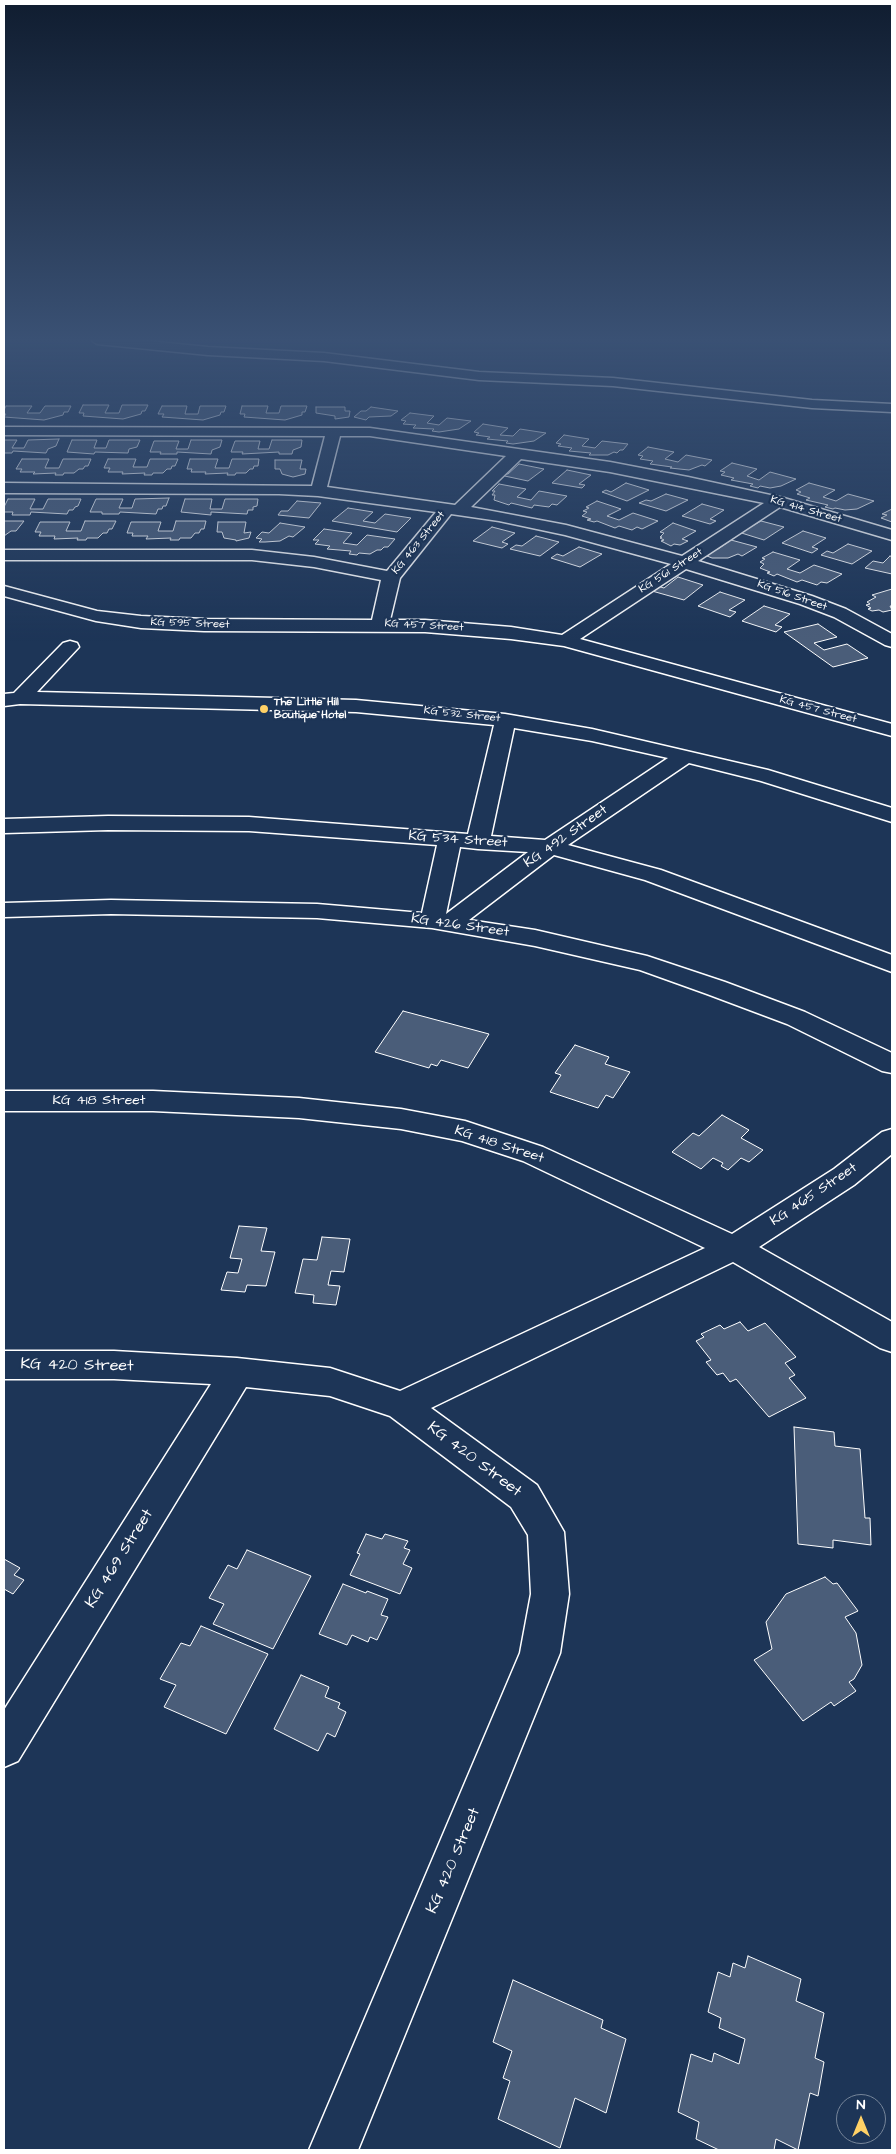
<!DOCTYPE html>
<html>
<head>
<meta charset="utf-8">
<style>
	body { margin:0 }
	#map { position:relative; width:896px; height:2154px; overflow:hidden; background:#1d3557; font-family:"Architects Daughter",sans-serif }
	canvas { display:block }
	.frame { position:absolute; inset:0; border:5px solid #fff; pointer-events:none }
	.north { position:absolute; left:836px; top:2094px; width:50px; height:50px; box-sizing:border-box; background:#1d3557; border:1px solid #77869a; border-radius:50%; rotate:0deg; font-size:14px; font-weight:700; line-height:20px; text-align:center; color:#fff }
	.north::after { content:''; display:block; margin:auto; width:18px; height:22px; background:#ffd166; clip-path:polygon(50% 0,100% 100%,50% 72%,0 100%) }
</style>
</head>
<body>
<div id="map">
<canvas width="896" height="2154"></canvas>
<div class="frame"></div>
<div class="north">N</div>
</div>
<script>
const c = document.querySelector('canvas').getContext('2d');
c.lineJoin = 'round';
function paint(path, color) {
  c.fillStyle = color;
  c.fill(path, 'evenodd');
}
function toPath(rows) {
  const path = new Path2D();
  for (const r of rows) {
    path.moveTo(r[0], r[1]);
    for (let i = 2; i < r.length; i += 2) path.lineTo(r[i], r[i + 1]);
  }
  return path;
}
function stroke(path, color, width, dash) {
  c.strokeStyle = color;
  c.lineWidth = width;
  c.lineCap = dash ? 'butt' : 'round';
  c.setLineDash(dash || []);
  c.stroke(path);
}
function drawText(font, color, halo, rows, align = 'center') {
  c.font = font + ' "Architects Daughter",sans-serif';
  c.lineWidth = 4.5;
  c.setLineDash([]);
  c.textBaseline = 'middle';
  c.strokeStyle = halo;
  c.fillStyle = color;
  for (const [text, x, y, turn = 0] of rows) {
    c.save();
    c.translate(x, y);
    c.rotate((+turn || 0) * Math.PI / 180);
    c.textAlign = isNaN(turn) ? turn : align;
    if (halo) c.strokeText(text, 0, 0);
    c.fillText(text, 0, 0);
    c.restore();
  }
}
const building = toPath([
	[83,405,109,405,105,413,119,413,122,405,148,405,145,411,142,411,141,414,123,419,83,416,84,413,79,413,83,405],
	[6,406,32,406,27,413,40,413,45,406,71,406,68,412,64,412,63,415,44,420,4,417,6,414,4,414,4,410,6,406],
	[162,406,187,406,185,414,198,414,200,406,226,406,224,412,221,412,220,415,203,420,162,417,164,414,158,414,162,406],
	[242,406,268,406,266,413,279,413,281,406,307,406,305,412,302,412,302,415,285,420,244,417,245,414,240,414,242,406],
	[316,407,345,407,345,411,350,411,349,417,335,419,335,416,316,413,316,407],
	[371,407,398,411,391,416,369,417,366,420,354,417,361,411,366,411,371,407],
	[410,413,434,416,427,423,439,425,447,418,471,421,459,429,439,432,432,431,434,429,413,428,416,425,403,424,406,421,401,420,410,413],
	[483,424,508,428,500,435,513,436,520,429,546,433,534,441,513,444,506,443,508,441,487,439,490,437,476,435,479,433,474,432,483,424],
	[564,435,589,439,582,446,595,448,602,441,628,444,623,450,620,450,617,453,614,452,608,455,589,455,591,453,569,451,572,448,558,446,561,444,556,443,564,435],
	[59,439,56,446,48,449,46,453,13,451,12,453,4,453,4,440,17,440,12,448,24,448,28,440,59,439],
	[72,440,97,440,94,448,106,448,109,440,140,440,137,447,129,449,128,453,95,452,94,454,67,452,72,440],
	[191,440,222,440,220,447,212,450,211,454,177,452,177,454,160,454,161,452,150,452,154,441,179,441,176,449,188,449,191,440],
	[272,440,302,440,301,447,293,450,292,454,279,454,279,452,242,454,243,452,231,452,235,441,260,441,258,449,269,449,272,440],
	[648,447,674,452,665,459,678,462,686,455,712,460,705,466,702,465,689,470,670,468,672,467,650,464,653,461,640,459,643,456,638,455,648,447],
	[22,459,49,459,45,468,59,468,63,459,91,459,88,466,85,466,83,469,79,469,74,473,64,473,63,475,55,475,56,473,33,474,35,472,20,472,22,469,16,469,22,459],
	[108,459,136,459,133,467,147,467,150,459,178,459,175,466,172,466,171,469,167,469,163,473,153,473,152,475,144,475,145,473,122,474,123,472,108,472,110,468,104,468,108,459],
	[190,459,218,459,215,468,229,468,232,459,259,459,258,466,254,466,253,469,250,469,246,473,236,473,235,475,227,475,228,473,205,474,206,472,191,472,192,469,187,469,190,459],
	[275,460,302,460,300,469,306,469,305,474,293,477,282,474,280,469,275,469,275,460],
	[732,463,757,469,747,476,759,480,770,472,796,479,781,486,770,488,760,486,758,488,750,486,753,484,731,480,734,478,721,475,725,472,720,471,732,463],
	[519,464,544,469,528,481,500,475,503,473,508,474,519,464],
	[567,470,591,475,579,484,585,485,582,488,552,483,567,470],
	[626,483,649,490,627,501,602,492,606,490,611,492,626,483],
	[809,483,835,490,823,497,836,501,848,494,874,501,857,509,845,510,835,508,833,509,825,507,828,505,806,500,810,498,797,494,801,492,796,490,809,483],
	[499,484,526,489,517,497,531,500,539,491,567,496,557,505,552,504,549,507,534,505,532,508,511,503,509,505,494,500,495,495,492,495,495,491,492,491,499,484],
	[666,494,688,500,666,511,639,503,646,500,651,501,666,494],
	[169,498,166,506,163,506,162,509,158,509,156,514,120,512,119,514,102,514,102,512,90,512,96,499,123,499,119,508,132,508,135,499,169,498],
	[8,499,35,499,30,509,43,509,48,499,81,499,78,506,75,507,73,510,69,510,67,514,31,512,30,515,12,515,13,512,4,512,4,507,8,499],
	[185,499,212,499,210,509,222,509,225,499,258,499,257,506,253,507,253,510,248,510,247,514,211,512,211,515,181,512,185,499],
	[297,501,321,503,309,518,278,515,281,511,288,511,297,501],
	[597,501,621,509,607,516,619,520,633,513,658,521,642,529,637,527,632,530,619,526,615,528,597,521,594,522,587,520,591,519,582,516,587,512,583,511,589,508,586,507,597,501],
	[702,504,724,510,710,519,716,521,710,524,682,516,702,504],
	[348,508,373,512,363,521,375,523,385,514,411,518,397,532,332,521,348,508],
	[892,509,892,522,881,518,887,515,882,514,892,509],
	[4,521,24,521,16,531,11,531,4,536,4,521],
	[85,521,116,521,112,529,109,529,107,533,103,533,98,538,87,538,86,540,77,540,78,538,54,539,55,536,39,536,41,532,35,532,40,522,70,522,66,531,81,531,85,521],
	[176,521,206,521,204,529,201,529,199,533,195,533,191,538,180,538,179,540,170,540,171,538,146,539,148,536,132,536,133,533,127,533,131,522,161,522,158,531,173,531,176,521],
	[761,521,784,527,764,540,735,531,741,527,747,529,761,521],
	[218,522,246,522,244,533,251,532,249,538,236,541,236,540,224,538,222,532,217,532,218,522],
	[280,523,305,527,293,537,289,536,280,541,265,542,259,542,262,539,256,538,262,532,269,533,280,523],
	[673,523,696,531,682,539,688,541,680,545,674,544,671,546,661,541,664,540,660,538,662,537,660,537,664,533,660,532,673,523],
	[492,527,515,533,502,542,508,544,502,548,473,541,492,527],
	[324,529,352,533,343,543,357,545,367,535,395,539,388,547,384,547,381,550,377,550,370,554,359,553,357,555,349,554,351,551,327,549,330,546,315,544,319,540,313,540,324,529],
	[803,531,826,538,812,547,818,549,812,553,782,543,803,531],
	[536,536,559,542,540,556,510,549,516,545,522,546,536,536],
	[731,540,757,547,742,556,738,554,728,558,712,558,707,556,710,554,705,552,712,547,718,549,731,540],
	[848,544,872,551,852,564,821,555,827,551,833,553,848,544],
	[579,547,602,554,580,567,551,558,557,554,563,556,579,547],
	[773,552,800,560,787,569,800,573,814,565,842,574,827,583,821,582,817,585,802,580,797,582,777,574,774,576,767,573,770,572,760,568,764,564,760,562,765,559,762,558,773,552],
	[890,556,892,557,892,574,865,568,873,561,883,563,890,556],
	[678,577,703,585,684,600,652,591,657,586,664,588,678,577],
	[892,589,892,606,890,606,892,610,883,612,879,610,872,611,868,609,871,608,866,605,870,604,867,602,876,597,872,595,892,589],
	[720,592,745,600,729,610,736,612,730,617,698,606,720,592],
	[764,606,790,614,775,625,782,627,776,632,742,621,764,606],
	[818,624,837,637,814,643,824,650,847,644,868,658,833,667,784,632,818,624],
	[403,1011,489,1034,468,1068,441,1060,437,1066,431,1064,429,1068,375,1052,403,1011],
	[575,1045,609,1057,605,1064,630,1072,613,1098,606,1095,598,1108,550,1092,561,1075,555,1073,575,1045],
	[722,1115,749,1130,741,1138,763,1150,749,1162,741,1158,728,1170,721,1166,723,1163,713,1158,701,1169,672,1152,693,1133,699,1136,722,1115],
	[239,1226,267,1228,261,1251,275,1252,266,1286,247,1285,245,1292,221,1290,227,1272,238,1273,242,1259,230,1258,239,1226],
	[322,1237,350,1239,344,1272,331,1271,328,1285,340,1286,336,1305,313,1303,314,1295,295,1293,303,1259,317,1260,322,1237],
	[740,1322,748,1331,765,1323,796,1357,785,1363,795,1375,789,1378,806,1398,769,1417,736,1379,730,1382,723,1373,717,1375,706,1362,711,1360,696,1341,704,1337,701,1334,720,1325,724,1329,740,1322],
	[794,1427,834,1432,835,1446,860,1449,865,1518,870,1518,871,1545,833,1540,833,1548,798,1544,794,1427],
	[366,1534,382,1539,385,1534,408,1541,404,1548,410,1550,403,1564,412,1568,400,1594,350,1575,360,1554,357,1553,366,1534],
	[247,1550,311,1576,273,1649,213,1624,224,1604,209,1598,228,1565,237,1569,247,1550],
	[4,1559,20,1568,14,1575,24,1580,13,1594,4,1589,4,1559],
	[825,1577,833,1584,837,1583,858,1611,845,1617,856,1633,862,1665,854,1679,849,1682,856,1691,834,1706,831,1702,803,1721,754,1660,772,1649,766,1622,786,1594,825,1577],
	[343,1584,366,1593,367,1591,388,1599,381,1615,388,1617,377,1640,370,1637,368,1642,352,1635,347,1645,319,1634,343,1584],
	[201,1626,268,1654,226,1734,164,1707,176,1685,160,1679,181,1643,190,1646,201,1626],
	[301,1675,329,1687,325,1697,340,1703,338,1708,346,1712,335,1737,327,1733,318,1751,274,1729,301,1675],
	[748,1956,801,1979,796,2001,824,2013,815,2058,824,2062,818,2096,810,2093,798,2150,776,2139,774,2150,719,2150,696,2139,699,2122,678,2112,691,2054,712,2062,714,2053,739,2064,745,2039,719,2028,721,2018,708,2012,718,1972,730,1977,733,1963,745,1968,748,1956],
	[513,1980,603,2020,601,2028,626,2039,606,2113,575,2098,560,2148,498,2119,510,2081,503,2078,512,2051,493,2042,513,1980]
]);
const minor = toPath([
	[91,340,139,340,208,347,324,353,479,372,613,378,812,400,892,404,892,412,812,408,613,386,479,380,324,361,208,355,97,344,91,340],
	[4,427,370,428,610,462,688,477,784,498,892,530,892,540,780,507,698,561,812,596,846,609,892,634,892,647,885,645,834,617,800,604,686,569,580,639,892,724,892,736,564,646,511,639,425,632,204,631,141,628,96,621,4,596,4,586,97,611,141,616,204,619,372,620,381,580,314,567,252,560,4,560,4,550,252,550,314,557,387,571,436,512,318,496,279,494,4,493,4,483,312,486,325,436,4,435,4,427],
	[340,436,370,436,506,456,455,505,327,487,340,436],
	[521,459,610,472,764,503,682,556,566,525,471,507,521,459],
	[451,514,499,521,565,535,671,564,562,635,511,627,425,620,390,620,400,578,451,514],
	[70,641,77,643,79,647,37,692,356,700,505,714,592,729,768,770,892,808,892,822,761,781,689,763,568,845,661,870,892,955,892,972,645,880,554,855,469,920,535,930,647,956,725,982,805,1012,892,1053,892,1073,882,1071,787,1024,707,994,640,970,535,946,432,928,317,918,111,914,4,917,4,903,111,900,317,904,422,913,437,845,249,831,108,830,4,833,4,819,108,816,249,817,468,834,494,725,356,712,20,704,4,706,4,694,14,693,63,643,70,641],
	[514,728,592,741,668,758,545,840,491,836,514,728],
	[460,847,478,849,528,852,446,914,460,847],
	[4,1091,153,1091,299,1098,401,1109,465,1121,543,1147,732,1234,834,1169,882,1132,892,1129,892,1154,854,1185,759,1247,892,1322,892,1352,880,1348,733,1262,431,1408,537,1485,564,1532,569,1594,560,1653,358,2150,309,2150,520,1653,531,1594,528,1535,511,1507,390,1416,330,1396,246,1387,18,1761,4,1767,4,1710,211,1384,114,1379,4,1379,4,1351,114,1351,237,1358,330,1368,400,1391,705,1248,523,1161,462,1141,401,1129,299,1118,153,1111,4,1111,4,1091]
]);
const markers = [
	[264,709,5,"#ffd166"]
];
const farStreetnames = [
	["KG 414 Street",806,510,16],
	["KG 463 Street",419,543,-51],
	["KG 561 Street",671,571,-33],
	["KG 516 Street",792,596,19],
	["KG 595 Street",190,624,2],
	["KG 457 Street",424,626,3],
	["KG 457 Street",818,710,15],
	["KG 532 Street",462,715,6]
];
const farPoinames = [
	["The Little Hill",274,703],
	["Boutique Hotel",274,716]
];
const streetNames = [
	["KG 492 Street",566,837,-35],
	["KG 534 Street",458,840,4],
	["KG 426 Street",460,926,8],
	["KG 418 Street",99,1101],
	["KG 418 Street",499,1145,18],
	["KG 465 Street",814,1195,-34]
];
const nearStreetnames = [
	["KG 420 Street",77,1366,1],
	["KG 420 Street",474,1460,37],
	["KG 469 Street",120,1559,-58],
	["KG 420 Street",454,1861,-67]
];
paint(building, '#4a5d79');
stroke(building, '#fff', 1);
stroke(minor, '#fff', 3);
paint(minor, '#1d3557');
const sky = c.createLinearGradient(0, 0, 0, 642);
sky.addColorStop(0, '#101d30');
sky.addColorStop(0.53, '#3a5174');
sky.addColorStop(1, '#3a517400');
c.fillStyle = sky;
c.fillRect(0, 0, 896, 642);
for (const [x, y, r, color] of markers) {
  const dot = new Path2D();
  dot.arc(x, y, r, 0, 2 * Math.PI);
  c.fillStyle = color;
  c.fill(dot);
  stroke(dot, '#1d3557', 2);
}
drawText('11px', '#fff', '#1d3557', farStreetnames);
drawText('bold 11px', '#fff', '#1d3557', farPoinames, 'left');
drawText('14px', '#fff', '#1d3557', streetNames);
drawText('16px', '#fff', '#1d3557', nearStreetnames);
</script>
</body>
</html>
